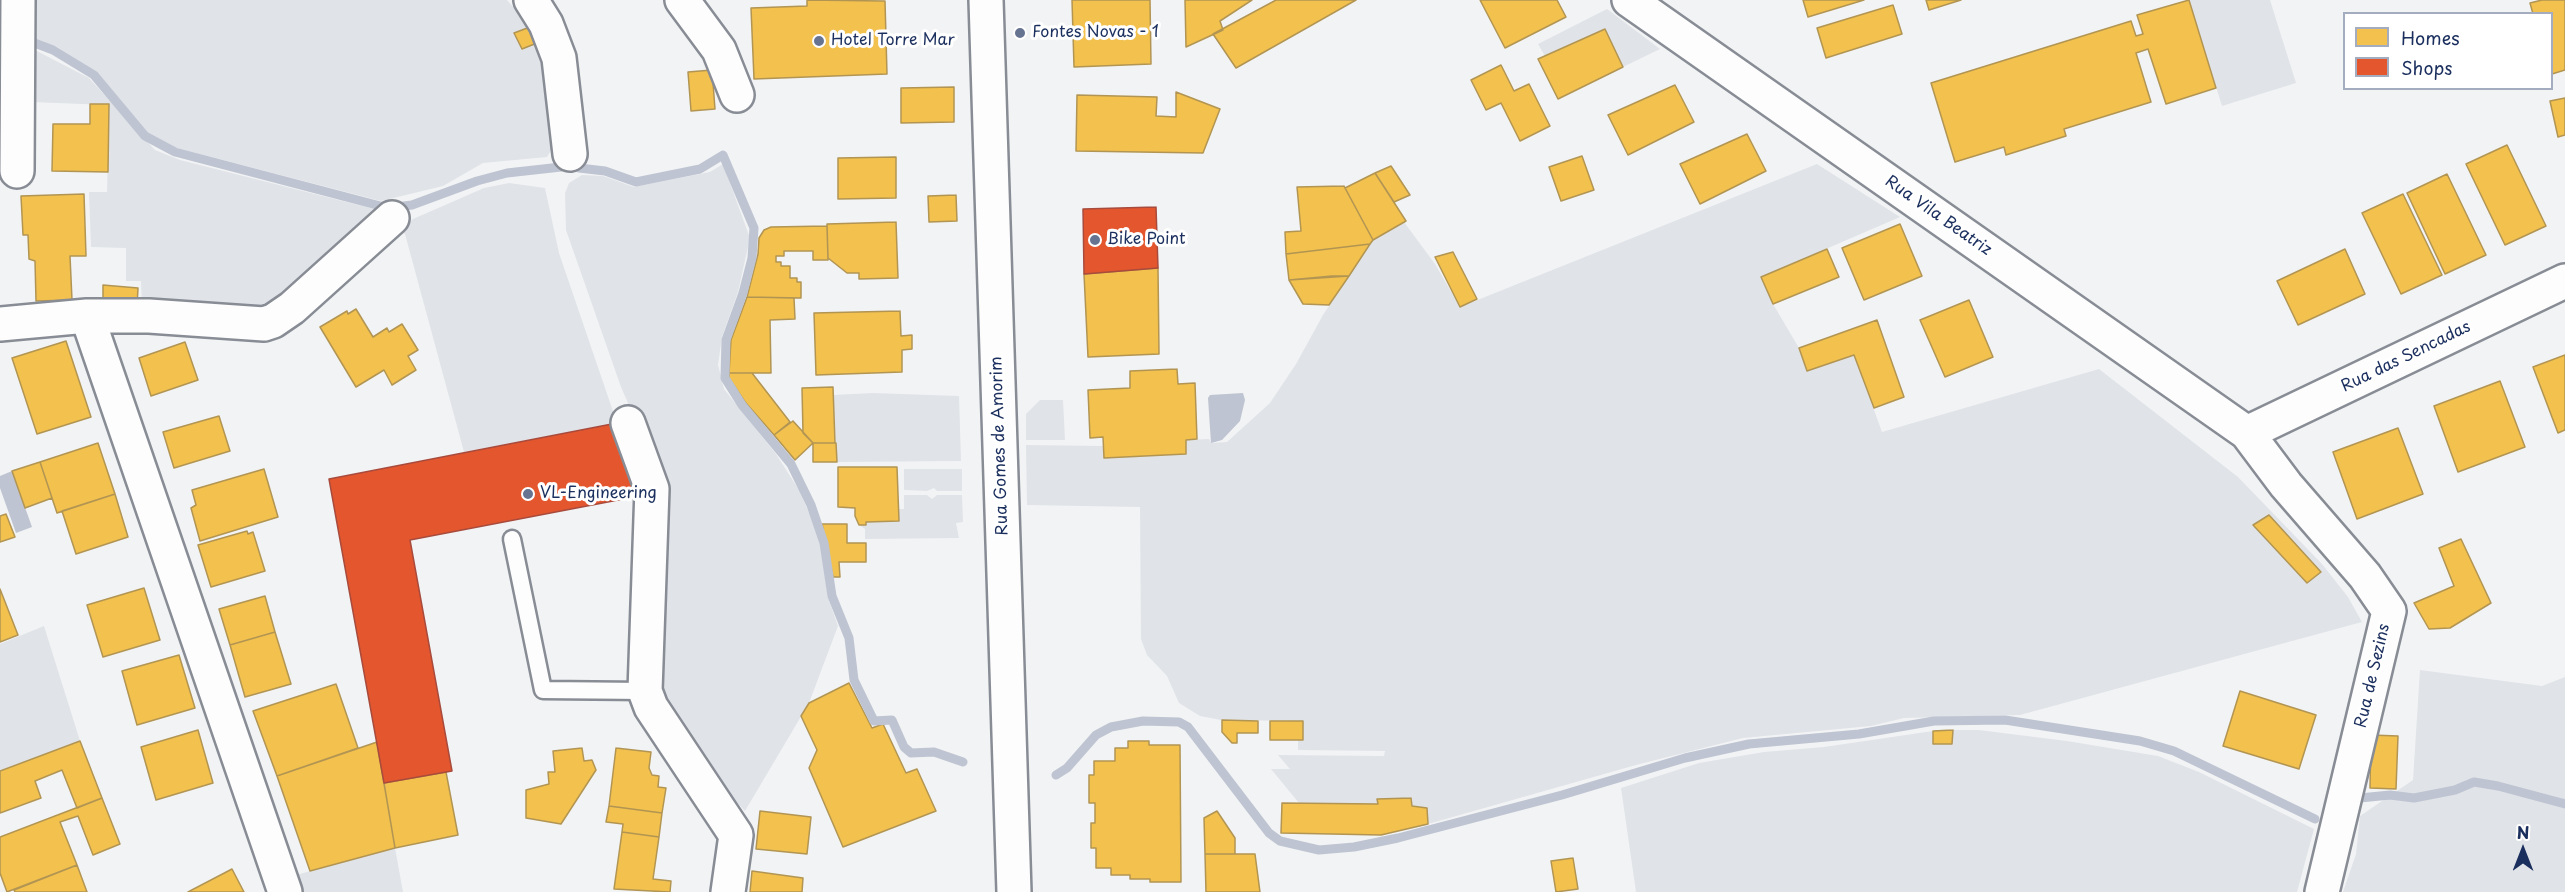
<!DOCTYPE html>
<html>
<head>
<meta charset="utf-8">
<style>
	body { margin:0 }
	#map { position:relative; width:2565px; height:892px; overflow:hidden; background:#f2f3f4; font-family:"Playpen Sans",sans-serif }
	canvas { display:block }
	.legend { position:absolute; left:2343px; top:12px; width:210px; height:78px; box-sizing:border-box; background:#fff; border:2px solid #a4acbf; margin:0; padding:8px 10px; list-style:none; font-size:18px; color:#1b2f5e }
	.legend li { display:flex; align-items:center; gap:12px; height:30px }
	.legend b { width:30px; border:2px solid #a4acbf }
	.north { position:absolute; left:2493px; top:820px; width:60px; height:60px; -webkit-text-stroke:4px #fff; paint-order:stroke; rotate:0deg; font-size:16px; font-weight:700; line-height:24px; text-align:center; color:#1b2f5e }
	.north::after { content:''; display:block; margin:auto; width:21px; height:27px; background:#1b2f5e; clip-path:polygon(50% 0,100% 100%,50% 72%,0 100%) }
</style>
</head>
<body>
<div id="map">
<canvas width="2565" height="892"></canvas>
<ul class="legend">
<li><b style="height:16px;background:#f2c14e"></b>Homes</li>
<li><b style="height:16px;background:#e4572e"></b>Shops</li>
</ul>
<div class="north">N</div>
</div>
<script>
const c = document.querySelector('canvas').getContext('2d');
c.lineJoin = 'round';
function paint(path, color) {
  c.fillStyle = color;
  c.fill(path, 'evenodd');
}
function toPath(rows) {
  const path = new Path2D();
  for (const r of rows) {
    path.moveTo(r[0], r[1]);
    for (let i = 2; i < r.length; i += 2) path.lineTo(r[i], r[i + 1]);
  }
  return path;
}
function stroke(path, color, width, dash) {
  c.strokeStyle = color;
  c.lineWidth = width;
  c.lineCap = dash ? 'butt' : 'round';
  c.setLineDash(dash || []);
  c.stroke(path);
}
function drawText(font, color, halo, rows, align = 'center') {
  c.font = font + ' "Playpen Sans",sans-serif';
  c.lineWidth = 6;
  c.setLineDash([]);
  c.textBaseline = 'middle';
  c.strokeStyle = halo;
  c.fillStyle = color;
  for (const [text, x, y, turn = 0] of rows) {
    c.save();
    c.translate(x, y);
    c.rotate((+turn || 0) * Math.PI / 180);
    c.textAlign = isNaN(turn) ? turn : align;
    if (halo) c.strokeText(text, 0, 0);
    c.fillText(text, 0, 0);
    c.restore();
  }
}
const green = toPath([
	[31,0,507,0,530,27,514,33,522,48,537,43,542,53,550,87,554,145,547,157,483,163,443,186,381,201,173,147,149,134,98,73,57,47,32,37],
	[2189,0,2270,0,2296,83,2222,106],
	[1607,9,1660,49,1623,67,1605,29,1545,56,1538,44],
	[31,48,89,78,155,150,180,160,382,211,265,314,142,307,141,281,126,281,126,248,91,247,89,192,107,192,109,105,31,102],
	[723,164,750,238,738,292,722,337,718,365,724,389,776,454,799,490,819,535,828,598,838,626,809,703,745,811,699,761,657,693,647,447,621,387,566,230,565,193,569,183,582,175,603,176,634,187,710,172],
	[1817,164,1900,217,1761,277,1773,304,1799,348,1807,371,1854,355,1882,432,2099,369,2238,477,2322,564,2348,597,2362,622,2020,715,1904,718,1871,726,1743,738,1636,765,1428,824,1427,808,1412,806,1411,798,1377,799,1378,804,1299,803,1271,769,1290,769,1278,755,1384,756,1385,751,1298,750,1298,740,1303,740,1303,721,1221,720,1200,716,1179,703,1167,676,1147,655,1141,639,1140,507,1027,505,1026,445,1104,446,1186,454,1186,440,1209,439,1211,443,1227,442,1270,403,1296,364,1323,315,1373,240,1404,222,1435,264,1460,307],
	[509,183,545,188,559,253,617,423,464,452,405,234,399,229,413,219,484,188],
	[873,393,959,396,961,461,837,462,833,395],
	[1040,400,1063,400,1065,440,1026,440,1026,414],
	[904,469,962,469,962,491,937,491,934,488,927,491,904,490],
	[904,495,927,495,932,499,937,495,962,495,963,522,956,523,959,538,865,539,865,529,859,525,866,522,899,521,899,509,904,509],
	[44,626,80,741,0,771,0,644],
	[2420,670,2542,686,2565,677,2565,892,2343,892,2356,854,2360,816,2413,780],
	[1953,730,1979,730,2067,741,2158,756,2199,772,2314,829,2297,892,1636,892,1621,788,1699,763,1764,752,1824,747,1933,731,1933,743,1951,743],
	[395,848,403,892,302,892,296,875]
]);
const water = toPath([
	[1243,393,1245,400,1240,421,1222,440,1211,443,1208,398,1210,395],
	[12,471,32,527,16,533,0,488,0,476]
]);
const homes = toPath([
	[807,0,885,1,887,74,754,79,751,8,807,6,807,0],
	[1072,0,1150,0,1151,64,1074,67,1072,0],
	[1185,0,1252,0,1220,21,1223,30,1186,47,1185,0],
	[1276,0,1356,0,1236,68,1213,34,1276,0],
	[1480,0,1557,0,1566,17,1505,48,1480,0],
	[1803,0,1864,0,1808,17,1803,0],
	[1926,0,1961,0,1929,10,1926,0],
	[2189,0,2216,88,2166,104,2148,49,2136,53,2151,102,2064,129,2066,136,2006,155,2004,147,1955,162,1931,83,2131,21,2136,36,2143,34,2137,15,2189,0],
	[2542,0,2565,0,2565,70,2552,74,2552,14,2533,14,2530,3,2542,0],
	[1893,5,1902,34,1826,58,1817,28,1893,5],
	[530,27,537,43,522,49,514,33,530,27],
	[1605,29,1623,67,1558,99,1538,59,1605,29],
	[1501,65,1514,91,1529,84,1550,126,1520,141,1501,103,1486,110,1471,80,1501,65],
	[712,70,715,109,691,111,688,72,712,70],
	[1675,85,1694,122,1628,155,1608,115,1675,85],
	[954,87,954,122,901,123,901,88,954,87],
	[1176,92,1220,109,1203,153,1076,151,1077,95,1157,97,1156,116,1176,117,1176,92],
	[2565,98,2565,135,2558,137,2550,101,2565,98],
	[90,104,109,104,108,172,52,171,53,124,90,124,90,104],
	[1747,134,1766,171,1700,204,1680,164,1747,134],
	[2507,145,2546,226,2505,245,2466,164,2507,145],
	[1582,156,1594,190,1561,201,1549,167,1582,156],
	[896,157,896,198,838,199,838,158,896,157],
	[1391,166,1410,195,1394,202,1375,173,1391,166],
	[1375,173,1406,221,1373,240,1345,188,1375,173],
	[2447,174,2486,255,2445,274,2407,193,2447,174],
	[1344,186,1373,240,1370,244,1286,254,1285,232,1301,231,1297,187,1344,186],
	[84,194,86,256,70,256,72,300,36,301,35,261,29,259,28,235,23,235,21,196,84,194],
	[2403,194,2442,275,2401,294,2362,213,2403,194],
	[956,195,957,221,929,222,928,196,956,195],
	[896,222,898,278,859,279,859,273,847,273,828,258,827,224,896,222],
	[1900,224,1922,276,1864,300,1842,248,1900,224],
	[827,226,828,260,813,260,813,251,784,251,784,256,776,256,776,262,781,262,781,266,790,266,790,278,797,278,797,282,801,282,801,298,747,297,758,254,759,238,764,230,771,227,827,226],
	[1370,244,1349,276,1289,280,1286,254,1370,244],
	[1827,249,1839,277,1773,304,1761,277,1827,249],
	[2345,249,2365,294,2298,325,2277,281,2345,249],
	[1453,252,1477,299,1460,307,1435,257,1453,252],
	[1158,268,1159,354,1088,357,1084,274,1158,268],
	[1332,276,1349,276,1329,305,1303,304,1289,280,1332,276],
	[103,285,138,288,137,306,103,300,103,285],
	[747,297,794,298,795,319,770,320,771,373,729,373,731,340,747,297],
	[1969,300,1993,357,1945,377,1920,320,1969,300],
	[356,309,373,337,387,328,389,332,402,324,418,350,408,356,416,370,392,385,384,370,356,387,320,327,347,311,348,314,356,309],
	[900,311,901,336,912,335,912,349,902,350,902,372,816,375,814,313,900,311],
	[1877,320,1904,397,1874,408,1854,355,1807,371,1799,348,1877,320],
	[66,341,91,417,37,434,12,358,66,341],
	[185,342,198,380,151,396,139,358,185,342],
	[2565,355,2565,430,2558,433,2533,367,2565,355],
	[1177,369,1178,384,1195,383,1197,439,1186,440,1186,454,1104,458,1103,437,1090,438,1088,390,1130,388,1130,371,1177,369],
	[729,373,752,373,790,422,774,435,745,402,729,378,729,373],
	[2500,381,2525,447,2458,472,2434,406,2500,381],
	[833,387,835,443,813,443,803,433,802,388,833,387],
	[219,416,230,451,174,468,163,432,219,416],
	[793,421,813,443,795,460,774,435,793,421],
	[2398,428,2423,494,2357,519,2333,452,2398,428],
	[98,443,115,494,57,513,40,462,98,443],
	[813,443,836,443,837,462,813,462,813,443],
	[40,462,52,498,25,508,12,471,40,462],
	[838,467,897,467,899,521,866,522,866,525,859,525,855,516,855,508,838,507,838,467],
	[264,469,278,517,200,541,191,508,196,505,192,490,264,469],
	[115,494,128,537,76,554,62,511,115,494],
	[6,514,15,537,0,542,0,516,6,514],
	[2269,515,2321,572,2307,583,2253,525,2269,515],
	[822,524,847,524,847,543,866,543,866,562,839,562,840,577,833,577,822,524],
	[247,531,248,534,253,532,265,571,211,587,198,545,247,531],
	[2461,539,2491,603,2450,628,2429,629,2414,603,2454,586,2439,548,2461,539],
	[144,588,160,640,103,657,87,605,144,588],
	[0,589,18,635,0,642,0,589],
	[265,596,275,632,230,645,219,609,265,596],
	[275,632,291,684,245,697,230,645,275,632],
	[179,655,195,708,137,725,122,671,179,655],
	[849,683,872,728,883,724,906,773,917,769,936,811,843,847,809,768,817,750,801,716,809,703,849,683],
	[336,684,358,748,277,776,253,711,336,684],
	[2240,691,2316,715,2299,769,2223,746,2240,691],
	[1222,720,1258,721,1258,733,1237,733,1237,743,1232,743,1222,732,1222,720],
	[1270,721,1303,721,1303,740,1270,740,1270,721],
	[198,730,213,783,156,800,141,747,198,730],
	[1953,730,1952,744,1933,744,1933,731,1953,730],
	[2371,735,2398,736,2396,789,2370,788,2371,735],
	[80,741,102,798,77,808,62,770,35,781,41,798,0,813,0,771,80,741],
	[1128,741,1149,741,1149,745,1180,745,1181,882,1150,882,1150,879,1130,879,1130,875,1111,875,1111,868,1096,868,1096,848,1091,848,1091,823,1095,823,1095,803,1089,803,1089,775,1094,775,1094,761,1115,761,1115,748,1128,748,1128,741],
	[377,742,395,848,310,871,277,776,377,742],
	[582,748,584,761,592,760,596,770,561,824,526,818,526,790,549,784,548,772,555,772,553,751,582,748],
	[616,748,651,752,649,768,652,775,659,776,658,787,666,788,662,813,609,806,616,748],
	[446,772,458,835,395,848,384,783,446,772],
	[102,798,120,844,93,855,78,816,60,822,77,865,7,892,0,873,0,837,102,798],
	[1411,798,1412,806,1427,808,1428,824,1381,835,1281,833,1282,803,1378,804,1377,799,1411,798],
	[609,806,662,813,659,837,622,832,623,824,606,822,609,806],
	[760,811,811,817,807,854,756,849,760,811],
	[1217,811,1235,838,1235,854,1205,854,1204,818,1217,811],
	[622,832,659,837,653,879,671,881,670,892,614,889,622,832],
	[1205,854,1255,854,1260,892,1206,892,1205,854],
	[1573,858,1578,889,1556,892,1551,861,1573,858],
	[77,865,87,892,15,892,14,890,77,865],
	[232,869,244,892,188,892,232,869],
	[752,871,803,878,802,892,750,892,752,871]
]);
const shops = toPath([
	[1156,207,1158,268,1084,274,1083,209,1156,207],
	[617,423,639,496,410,540,452,771,384,783,329,479,617,423]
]);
const stream = toPath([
	[0,34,1,34],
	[32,42,53,50,94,75,145,136,175,152,388,208,412,205,477,181,507,173,561,167],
	[579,168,605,171,636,182,700,169,723,155,754,228,752,258,743,293,726,340,725,378,742,405,791,464,811,505,824,543,832,596,849,638,854,680,874,721,892,720,904,747,911,753,934,752,963,762],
	[1056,775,1067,768,1096,735,1111,727,1143,721,1179,722,1188,727,1269,833,1280,841,1319,850,1354,847,1398,838,1562,795,1685,758,1749,744,1859,734,1934,721,2005,720,2140,741,2174,751,2315,819],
	[2360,798,2390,795,2414,798,2455,790,2474,782,2498,786,2565,804]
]);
const service = toPath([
	[512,539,543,690,645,691]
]);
const minor = toPath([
	[531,0,546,24,559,58,570,154],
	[682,0,719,50,737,95],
	[1629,0,2247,433,2286,485,2365,576,2389,611,2322,892],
	[17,171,18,0],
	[87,316,285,892],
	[0,324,87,316,149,316,264,324,273,321,292,308,392,218],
	[628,423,652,489,645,691,651,707,736,835,728,892],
	[2247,433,2565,281]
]);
const secondary = toPath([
	[986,0,1014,892]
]);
const markers = [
	[1020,33,6,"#667492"],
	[819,41,6,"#667492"],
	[1095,240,6,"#667492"],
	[528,494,6,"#667492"]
];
const poiNames = [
	["Fontes Novas - 1",1032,33],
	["Hotel Torre Mar",831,41],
	["Bike Point",1107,240],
	["VL-Engineering",540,494]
];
const streetNames = [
	["Rua Vila Beatriz",1938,216,35],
	["Rua das Sencadas",2406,357,-26],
	["Rua Gomes de Amorim",1000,446,-92],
	["Rua de Sezins",2373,676,-77]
];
paint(green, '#e0e3e8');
paint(water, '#bec4d1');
paint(homes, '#f2c14e');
stroke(homes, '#b29553', 1.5);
paint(shops, '#e4572e');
stroke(shops, '#a84b3c', 1.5);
stroke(stream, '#bec4d1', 9);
stroke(service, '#888c95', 21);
stroke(minor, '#888c95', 38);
stroke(secondary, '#888c95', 38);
stroke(service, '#fdfdfd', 16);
stroke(minor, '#fdfdfd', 33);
stroke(secondary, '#fdfdfd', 33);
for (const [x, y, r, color] of markers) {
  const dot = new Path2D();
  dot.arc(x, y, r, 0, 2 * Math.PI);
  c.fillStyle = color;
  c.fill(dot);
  stroke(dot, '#fff', 2);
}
drawText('16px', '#1b2f5e', '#fff', poiNames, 'left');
drawText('16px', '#1b2f5e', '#fff', streetNames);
</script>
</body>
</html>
